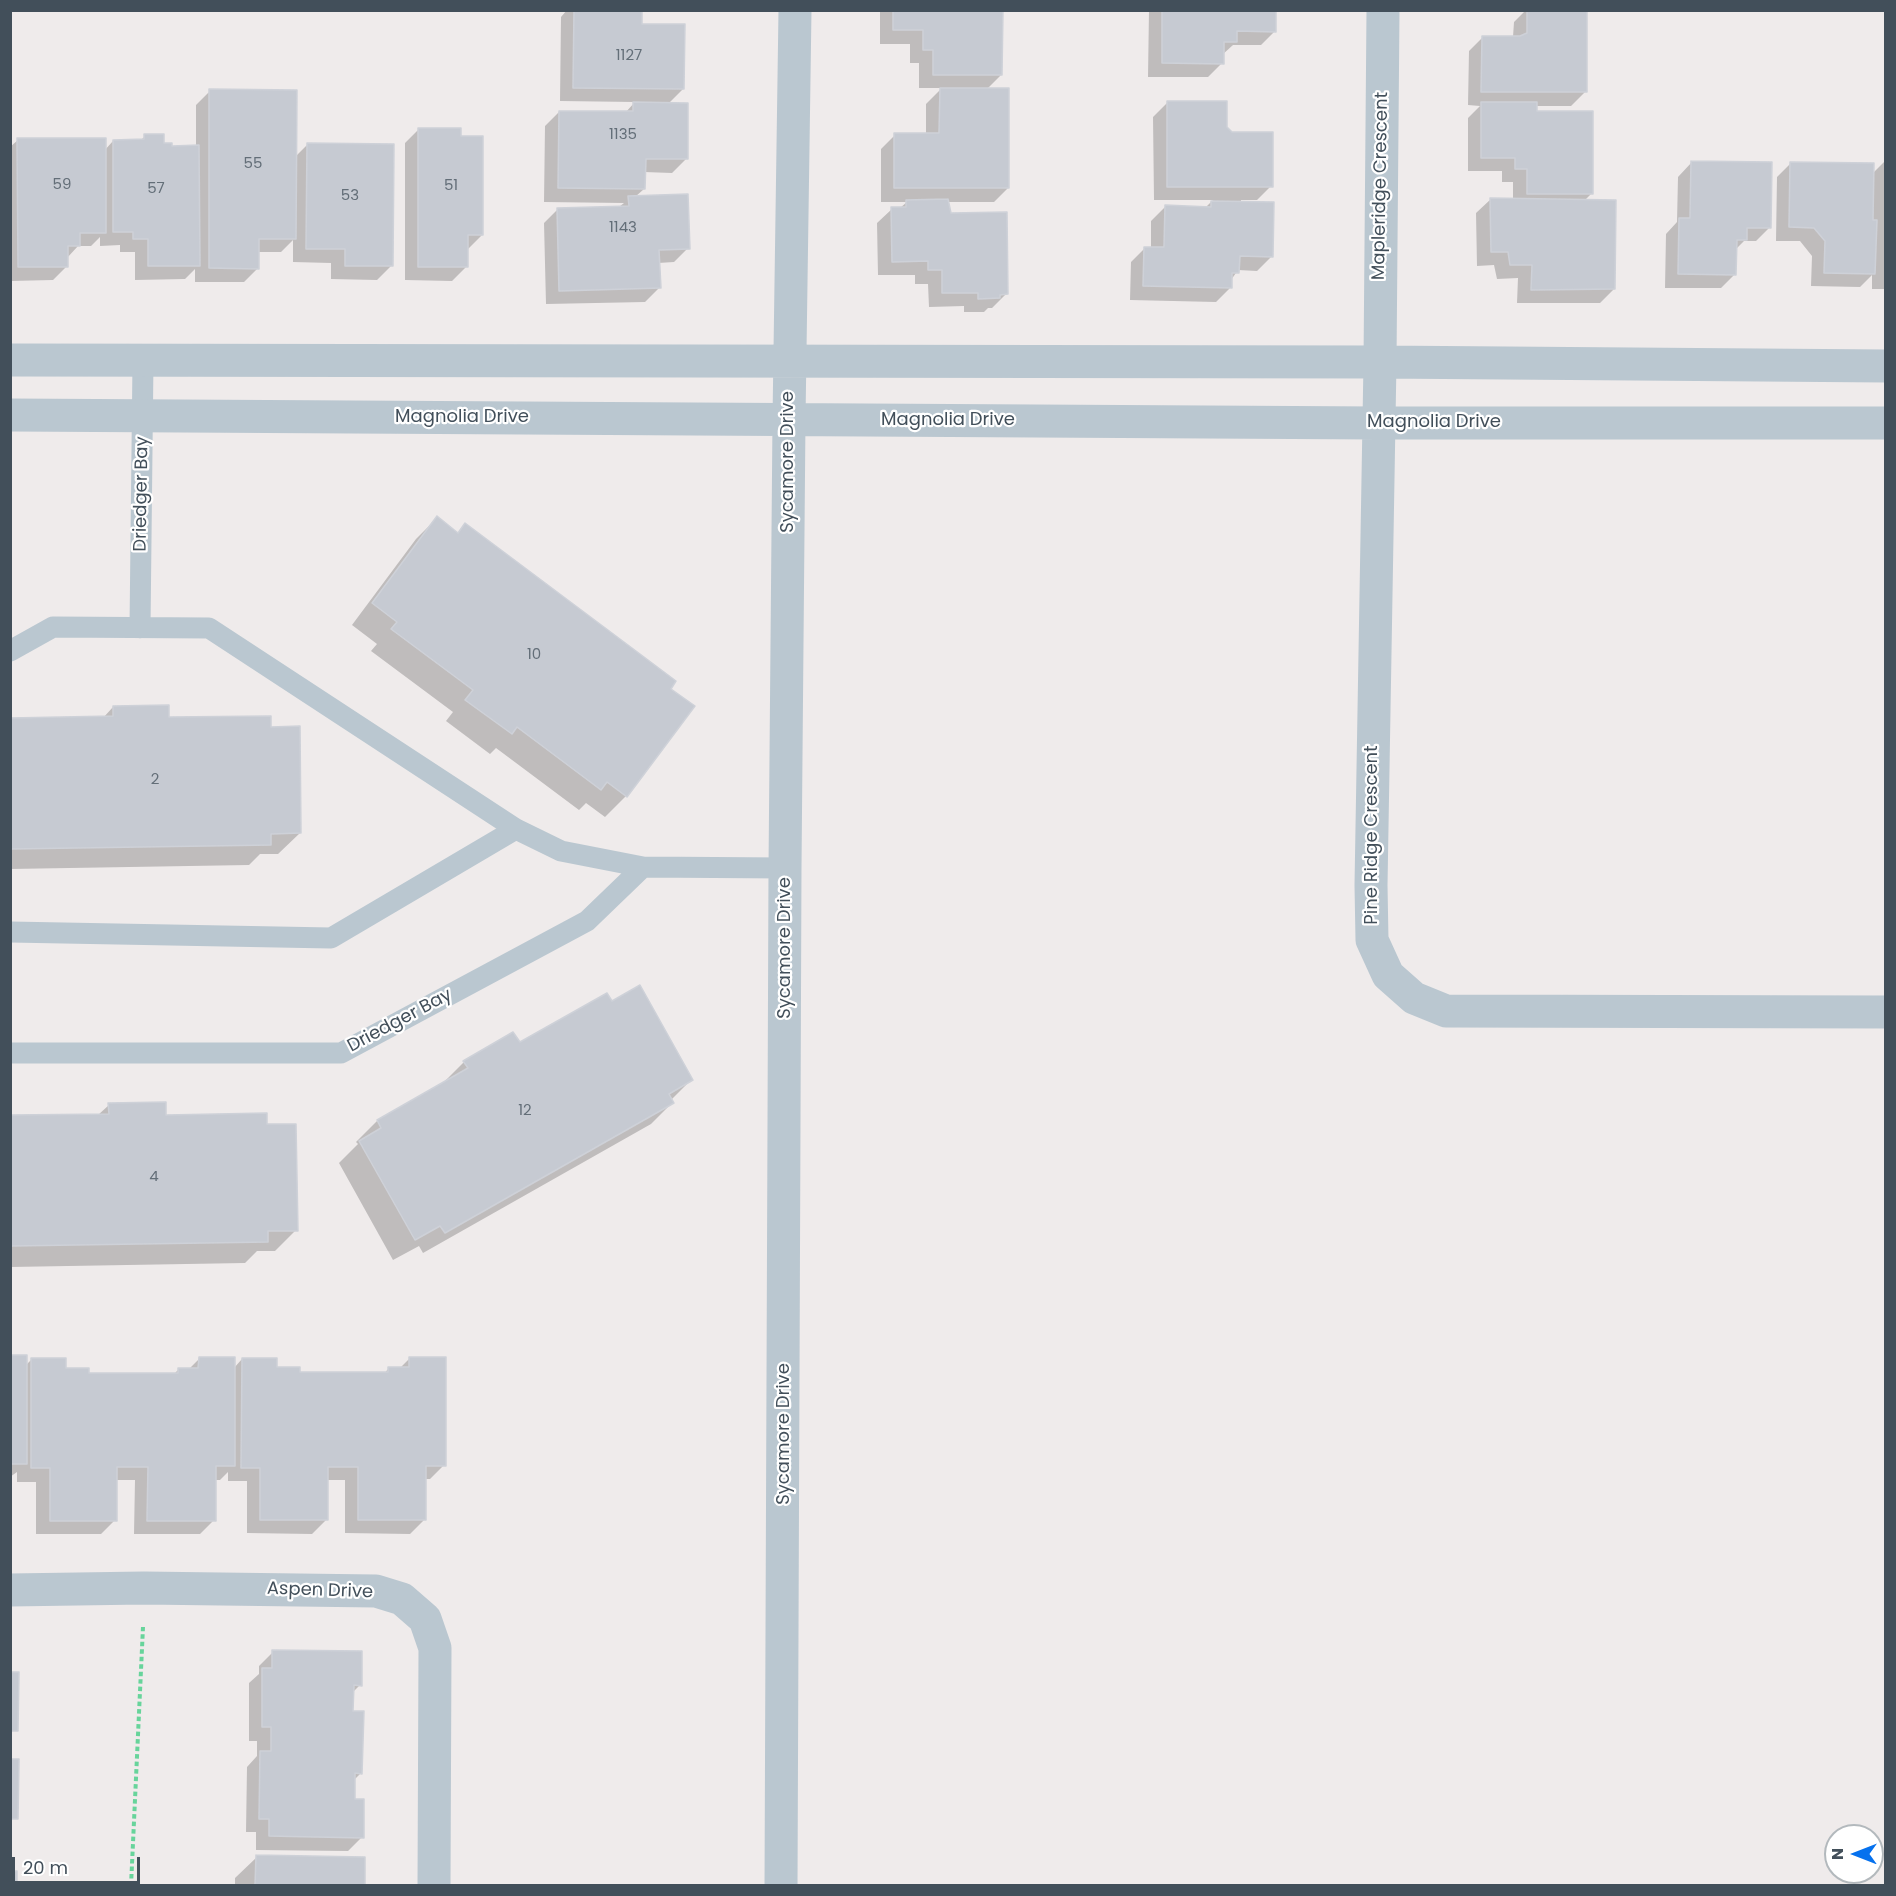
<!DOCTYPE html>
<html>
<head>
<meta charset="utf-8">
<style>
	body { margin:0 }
	#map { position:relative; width:1896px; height:1896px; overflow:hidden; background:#efebeb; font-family:Poppins,sans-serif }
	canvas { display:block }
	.frame { position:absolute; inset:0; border:12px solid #424f5a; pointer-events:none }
	.north { position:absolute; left:1824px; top:1824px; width:60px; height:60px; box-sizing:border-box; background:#fff; border:2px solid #b3b9bd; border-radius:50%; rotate:270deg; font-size:16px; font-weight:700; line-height:24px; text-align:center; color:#424f5a }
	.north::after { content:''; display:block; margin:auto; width:21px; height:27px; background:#0571ee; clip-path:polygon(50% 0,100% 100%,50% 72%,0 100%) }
	.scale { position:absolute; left:12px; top:1857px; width:128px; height:27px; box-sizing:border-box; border:3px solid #424f5a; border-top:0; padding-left:8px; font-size:18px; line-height:21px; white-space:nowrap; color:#424f5a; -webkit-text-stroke:4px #fff; paint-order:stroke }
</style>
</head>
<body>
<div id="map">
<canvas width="1896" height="1896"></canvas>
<div class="frame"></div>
<div class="north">N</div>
<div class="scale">20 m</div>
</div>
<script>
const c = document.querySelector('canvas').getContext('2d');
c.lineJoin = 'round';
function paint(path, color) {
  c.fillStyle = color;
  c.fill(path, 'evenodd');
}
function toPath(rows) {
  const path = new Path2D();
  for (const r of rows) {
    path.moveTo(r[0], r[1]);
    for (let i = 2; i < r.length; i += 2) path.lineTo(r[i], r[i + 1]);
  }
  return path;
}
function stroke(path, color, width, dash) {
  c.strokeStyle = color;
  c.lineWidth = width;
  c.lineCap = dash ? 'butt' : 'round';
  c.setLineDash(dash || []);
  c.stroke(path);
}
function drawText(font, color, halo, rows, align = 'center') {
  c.font = font + ' Poppins,sans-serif';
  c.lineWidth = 4.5;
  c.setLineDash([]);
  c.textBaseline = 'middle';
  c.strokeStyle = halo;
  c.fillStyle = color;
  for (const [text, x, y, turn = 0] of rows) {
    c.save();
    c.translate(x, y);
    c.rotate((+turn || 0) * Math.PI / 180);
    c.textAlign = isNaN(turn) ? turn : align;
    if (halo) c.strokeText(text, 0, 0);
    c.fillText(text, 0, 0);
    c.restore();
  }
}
const shadow = toPath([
	[567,10,641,10,640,25,683,89,668,104,686,159,672,173,644,172,644,189,635,197,688,248,674,262,658,263,659,288,645,302,546,304,544,223,558,209,619,207,624,203,544,202,545,126,559,112,625,113,635,102,560,101,561,17],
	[880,10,1001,10,1001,75,986,90,1008,188,994,202,947,202,950,215,1006,294,992,308,988,308,984,312,964,312,964,306,929,307,928,284,915,284,915,275,878,275,877,223,892,209,900,208,907,202,881,202,881,149,895,135,926,135,926,104,942,88,919,88,919,63,910,63,910,44,880,44],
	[1149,10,1275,10,1275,31,1261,45,1233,45,1222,55,1222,63,1208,77,1148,77],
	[1511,10,1586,10,1585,92,1571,106,1536,106,1536,112,1591,194,1584,201,1614,289,1600,303,1517,303,1518,278,1497,279,1494,265,1477,266,1476,213,1491,199,1513,200,1513,182,1502,182,1502,171,1468,171,1468,118,1480,106,1468,105,1469,51,1483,37,1513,37,1514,22,1524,12,1511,12],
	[210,91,295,157,308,144,391,266,377,280,331,279,331,263,293,262,293,240,281,252,258,252,258,268,244,282,195,282,195,269,185,279,135,280,135,252,120,252,120,245,100,246,100,237,91,246,78,246,67,258,67,266,53,280,10,281,10,147,18,140,104,151,113,141,140,141,145,136,170,147,196,147,196,105],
	[1167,103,1226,127,1271,186,1257,200,1241,200,1241,203,1271,257,1257,271,1238,270,1231,280,1230,288,1216,302,1130,300,1131,262,1145,248,1151,248,1151,221,1165,207,1205,208,1213,200,1154,200,1153,117],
	[419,129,460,137,482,235,468,249,466,267,452,281,405,280,405,143],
	[1886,160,1886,289,1872,289,1872,275,1860,287,1811,286,1812,256,1800,241,1776,241,1777,177,1791,163,1872,174],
	[1692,162,1770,227,1756,241,1744,241,1735,250,1735,274,1721,288,1665,288,1666,234,1677,222,1678,177],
	[437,518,693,707,626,796,605,817,586,803,579,810,496,748,490,754,446,721,453,712,371,651,377,644,352,625,416,539],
	[113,707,168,718,300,833,278,854,260,854,249,865,10,869,10,719,103,718],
	[612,1003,691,1080,671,1100,672,1103,651,1124,423,1253,419,1246,393,1260,339,1163,358,1144,356,1142,377,1121,443,1083,464,1062,519,1044],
	[109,1105,164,1116,266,1126,296,1230,275,1251,257,1251,245,1263,10,1267,10,1117,98,1115],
	[10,1357,26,1365,31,1360,88,1374,174,1374,178,1370,188,1370,199,1359,234,1368,242,1359,299,1374,384,1374,388,1369,399,1369,410,1358,444,1465,430,1479,424,1479,424,1520,410,1534,345,1533,345,1480,326,1480,326,1520,312,1534,247,1533,247,1481,228,1481,228,1472,220,1480,214,1480,214,1520,200,1534,134,1534,135,1480,115,1480,115,1520,101,1534,36,1534,36,1482,17,1482,17,1472,10,1477],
	[273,1652,360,1685,352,1693,352,1713,361,1773,353,1781,353,1801,362,1837,348,1851,256,1850,256,1832,246,1832,247,1767,257,1756,257,1741,249,1741,249,1683,259,1674,259,1666],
	[257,1857,363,1886,235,1886,235,1878]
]);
const building = toPath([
	[574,10,642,10,642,24,685,24,684,89,573,88,574,10],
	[893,10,1003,10,1002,75,933,75,933,50,923,50,923,30,893,30,893,10],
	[1162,10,1276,10,1276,32,1237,31,1237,42,1224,42,1224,64,1162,63,1162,10],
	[1527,10,1587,10,1587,92,1481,92,1482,36,1520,36,1527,33,1527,10],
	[940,88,1009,88,1009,188,894,188,894,133,939,133,940,88],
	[209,89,297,90,296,239,259,239,259,269,209,268,209,89],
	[1167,101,1227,101,1227,127,1232,132,1273,132,1273,187,1167,187,1167,101],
	[633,102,688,103,688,159,646,159,645,189,558,188,559,111,633,111,633,102],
	[1481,102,1537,102,1537,111,1593,111,1593,194,1527,194,1527,169,1515,169,1515,158,1481,158,1481,102],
	[418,128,461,128,461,136,483,136,483,235,468,235,468,267,418,267,418,128],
	[144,134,164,134,164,143,172,143,172,146,199,145,200,266,148,266,148,239,133,239,133,232,113,232,113,140,144,139,144,134],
	[17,138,106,138,106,233,80,233,80,246,68,246,68,267,18,267,17,138],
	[307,143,394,144,393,266,345,266,345,249,306,249,307,143],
	[1885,159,1886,159,1886,275,1885,275,1885,159],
	[1691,161,1772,162,1771,228,1747,228,1747,240,1737,240,1736,275,1678,274,1679,218,1690,218,1691,161],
	[1790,162,1874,163,1873,220,1877,220,1875,274,1824,273,1825,241,1814,228,1789,227,1790,162],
	[688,194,690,249,659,250,661,288,559,291,557,208,629,206,628,196,688,194],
	[1490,198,1616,200,1615,289,1531,290,1532,265,1510,265,1508,252,1491,252,1490,198],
	[948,199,951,213,1007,212,1008,294,1000,295,1000,298,978,299,978,293,942,293,942,270,928,270,928,261,892,262,891,207,906,207,906,200,948,199],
	[1211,201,1274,202,1273,257,1240,256,1239,273,1232,273,1232,288,1143,286,1144,247,1164,247,1165,205,1211,207,1211,201],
	[437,516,458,533,465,523,676,681,671,689,695,706,627,797,607,782,601,790,517,727,512,734,465,700,473,690,391,629,397,622,372,603,437,516],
	[169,705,169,717,271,716,271,727,300,726,301,833,271,834,271,845,10,849,10,718,113,716,113,706,169,705],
	[640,985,693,1080,669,1094,674,1103,445,1233,440,1226,415,1240,359,1141,381,1128,377,1120,468,1068,463,1061,513,1032,520,1042,607,993,612,1001,640,985],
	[166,1102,166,1115,267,1113,267,1124,296,1124,298,1231,268,1231,268,1242,10,1246,10,1115,109,1114,108,1103,166,1102],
	[10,1355,27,1355,27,1464,10,1464,10,1355],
	[199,1357,235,1357,235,1466,216,1466,216,1521,147,1521,148,1467,117,1467,117,1521,50,1521,50,1468,31,1468,31,1358,66,1358,66,1368,89,1368,89,1373,178,1373,178,1368,198,1368,199,1357],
	[409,1357,446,1357,446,1466,426,1466,426,1520,358,1520,358,1467,328,1467,328,1520,260,1520,260,1468,241,1468,242,1358,277,1358,277,1367,300,1367,300,1372,388,1372,388,1367,409,1367,409,1357],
	[272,1650,362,1651,362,1686,354,1685,353,1711,364,1711,362,1774,355,1773,355,1799,364,1799,364,1838,269,1836,269,1819,259,1819,260,1751,271,1751,271,1727,262,1727,262,1668,272,1668,272,1650],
	[10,1672,19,1672,18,1731,10,1731,10,1672],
	[10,1759,19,1759,18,1819,10,1819,10,1759],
	[256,1855,365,1857,365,1886,255,1886,256,1855],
	[10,1871,17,1871,17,1886,10,1886,10,1871]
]);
const path = toPath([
	[131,1886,143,1627]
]);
const service = toPath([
	[140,628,143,361],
	[10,651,53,627,209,628,516,829,561,851,643,867,785,868],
	[10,932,331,938,516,829],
	[10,1053,341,1053,587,921,643,867]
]);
const minor = toPath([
	[1383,10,1380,362,1371,885,1372,940,1388,975,1414,998,1446,1011,1886,1012],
	[10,360,1380,362,1886,366],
	[10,415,1378,423,1886,423],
	[10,1590,144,1588,376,1591,402,1599,425,1619,435,1648,434,1886],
	[781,1886,785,868,789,419,795,10]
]);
const numberNames = [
	["1127",629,56],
	["1135",623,135],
	["55",253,164],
	["59",62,185],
	["51",451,186],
	["57",156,189],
	["53",350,196],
	["1143",623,228],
	["10",534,655],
	["2",155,780],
	["12",525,1111],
	["4",154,1177]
];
const streetNames = [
	["Mapleridge Crescent",1381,186,-89],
	["Magnolia Drive",462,417],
	["Magnolia Drive",948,420],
	["Magnolia Drive",1434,422],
	["Sycamore Drive",788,462,-90],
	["Driedger Bay",142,494,-89],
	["Pine Ridge Crescent",1372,835,-90],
	["Sycamore Drive",785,948,-90],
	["Driedger Bay",400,1021,-28],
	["Sycamore Drive",784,1434,-90],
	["Aspen Drive",320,1591,2]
];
paint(shadow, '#0003');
paint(building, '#c6cad2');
stroke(building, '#ced1d8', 1.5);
stroke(path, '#67d49b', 4, [4.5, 3]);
stroke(service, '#bac7d0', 21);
stroke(minor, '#bac7d0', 33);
drawText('15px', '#636e78', null, numberNames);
drawText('18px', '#424f5a', '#fff', streetNames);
</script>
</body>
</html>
